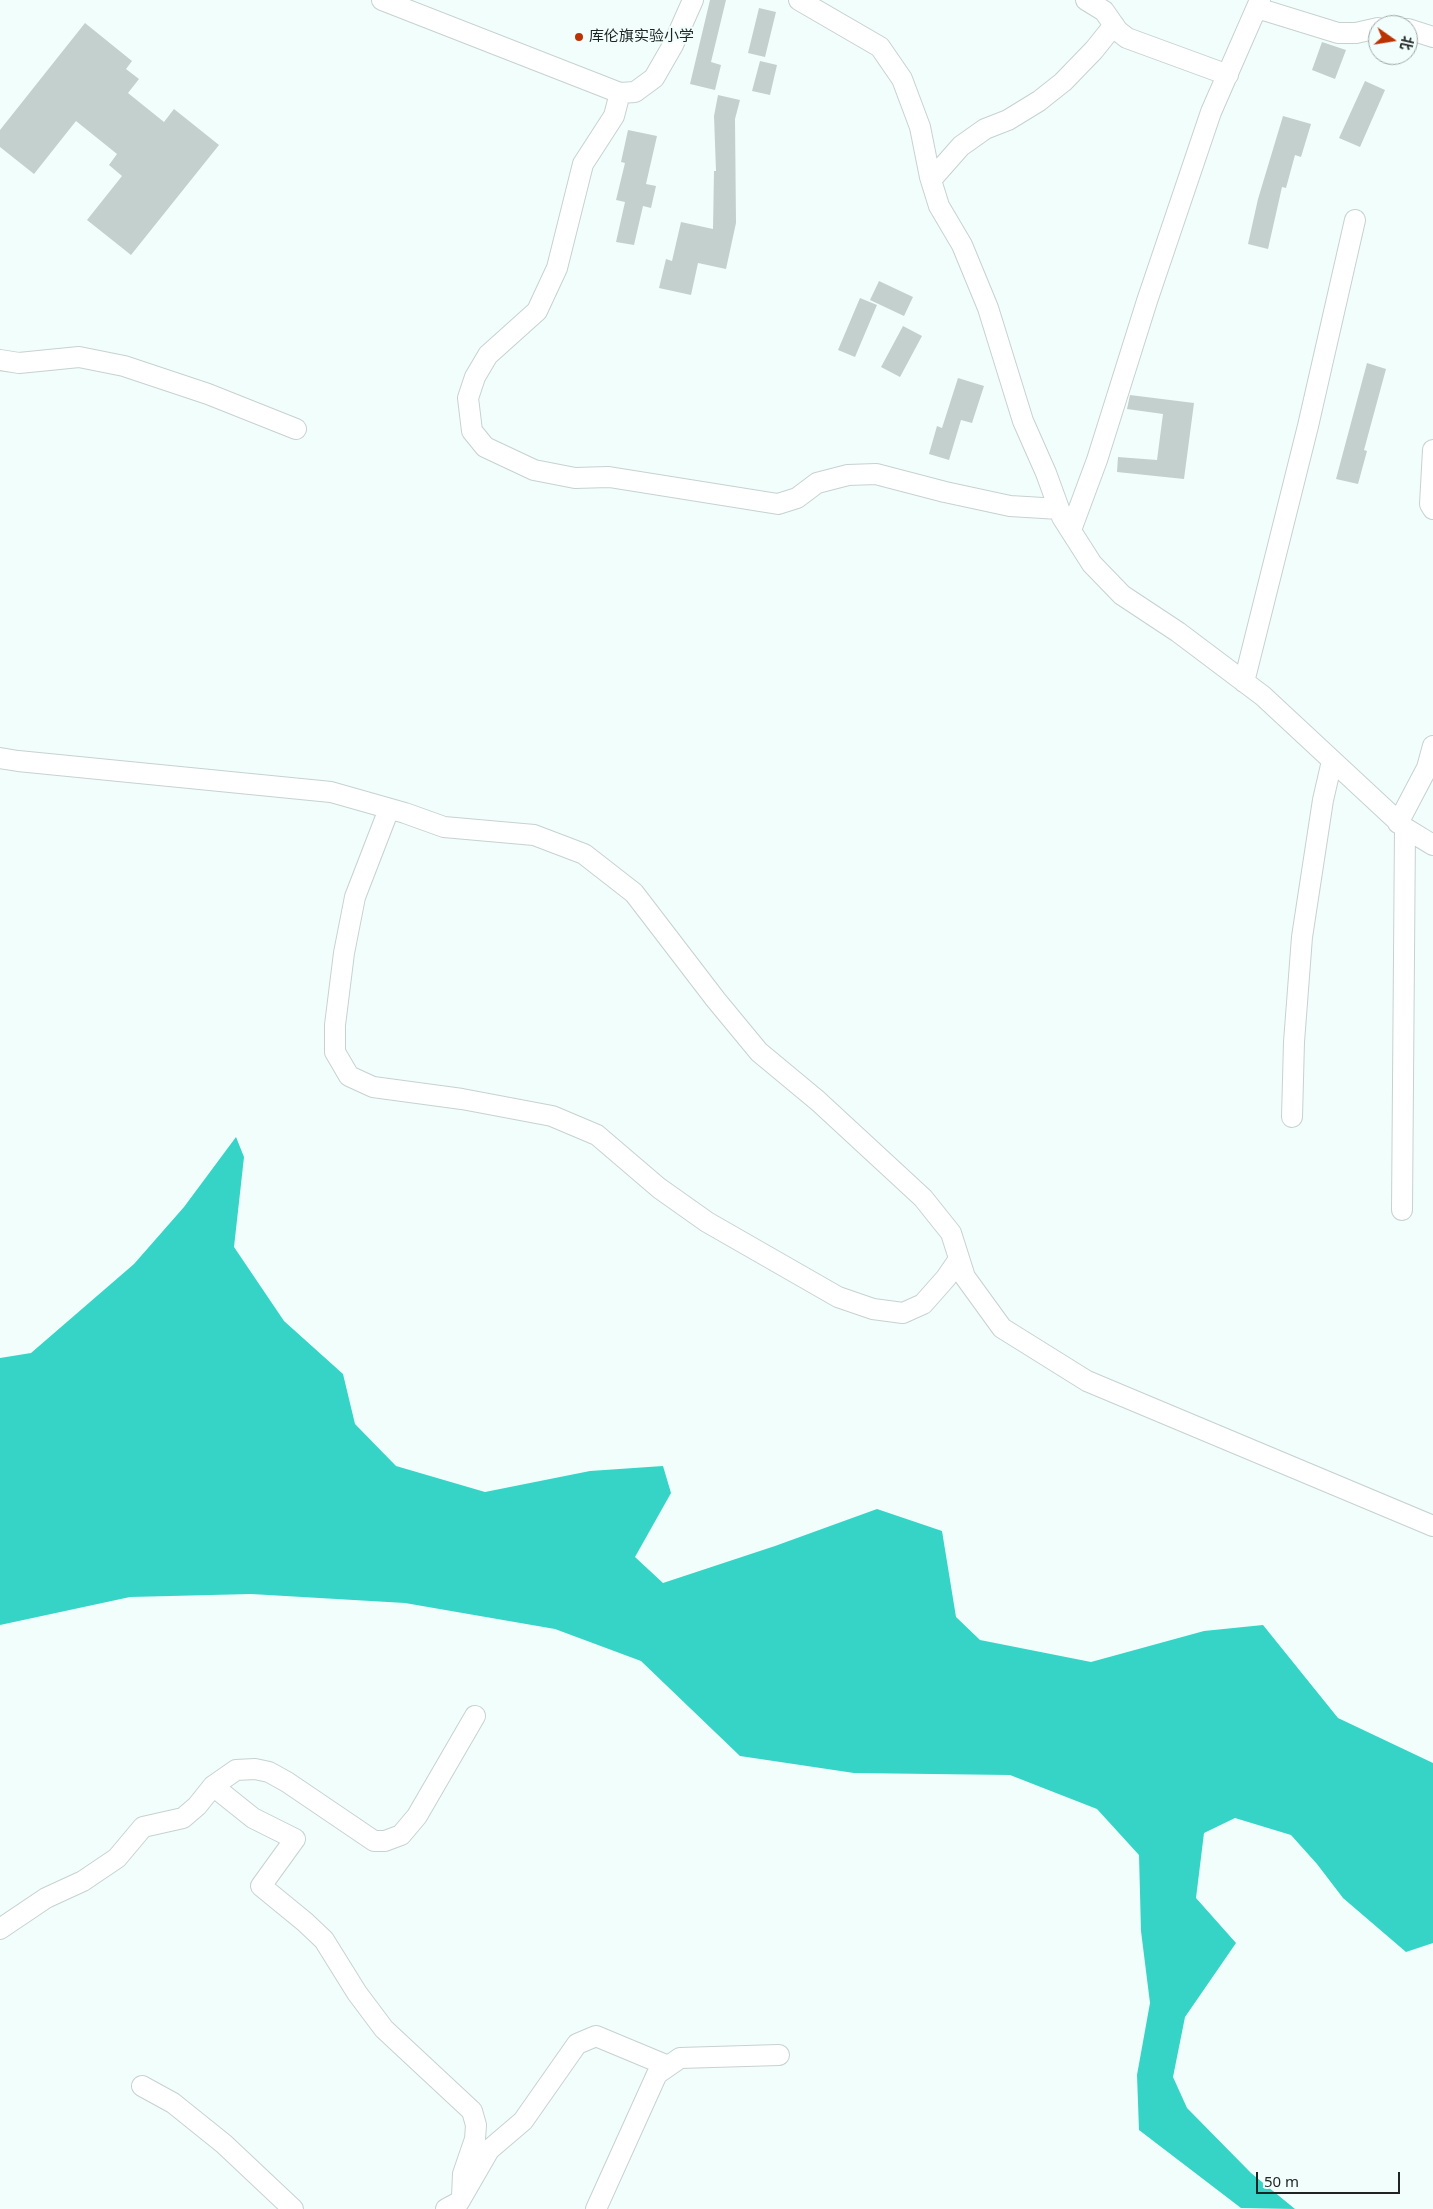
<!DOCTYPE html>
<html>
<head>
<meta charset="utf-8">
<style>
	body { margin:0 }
	#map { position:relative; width:1433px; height:2209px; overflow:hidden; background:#f1fefc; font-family:"Noto Sans","Noto Sans SC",sans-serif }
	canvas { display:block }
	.north { position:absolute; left:1368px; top:15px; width:50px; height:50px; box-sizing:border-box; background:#f1fefc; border:1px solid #9da7a5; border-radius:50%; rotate:103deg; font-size:14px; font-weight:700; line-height:20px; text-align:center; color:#1f2423 }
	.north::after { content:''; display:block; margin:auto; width:18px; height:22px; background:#bc3303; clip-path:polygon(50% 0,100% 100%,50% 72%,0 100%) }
	.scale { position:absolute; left:1256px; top:2172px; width:144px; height:22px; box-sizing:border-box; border:2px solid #1f2423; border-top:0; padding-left:6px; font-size:15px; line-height:18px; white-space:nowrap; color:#1f2423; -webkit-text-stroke:4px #f1fefc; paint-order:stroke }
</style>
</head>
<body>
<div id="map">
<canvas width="1433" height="2209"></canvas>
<div class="north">北</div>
<div class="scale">50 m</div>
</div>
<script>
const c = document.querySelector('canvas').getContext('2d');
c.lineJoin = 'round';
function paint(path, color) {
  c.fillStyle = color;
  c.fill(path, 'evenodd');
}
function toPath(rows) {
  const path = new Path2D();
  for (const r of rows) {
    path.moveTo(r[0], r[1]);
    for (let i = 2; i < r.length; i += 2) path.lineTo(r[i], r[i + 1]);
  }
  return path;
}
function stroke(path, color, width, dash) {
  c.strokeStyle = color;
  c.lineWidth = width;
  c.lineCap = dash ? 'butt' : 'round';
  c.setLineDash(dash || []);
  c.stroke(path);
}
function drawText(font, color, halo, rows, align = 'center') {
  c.font = font + ' "Noto Sans","Noto Sans SC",sans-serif';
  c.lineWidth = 4.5;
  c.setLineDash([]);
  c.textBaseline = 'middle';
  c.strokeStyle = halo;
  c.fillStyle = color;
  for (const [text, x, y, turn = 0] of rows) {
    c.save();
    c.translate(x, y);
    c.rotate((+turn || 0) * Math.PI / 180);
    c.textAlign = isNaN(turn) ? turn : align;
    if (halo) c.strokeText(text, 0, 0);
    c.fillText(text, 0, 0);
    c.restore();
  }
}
const forest = toPath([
	[236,1137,244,1157,234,1247,284,1321,343,1374,355,1424,396,1466,485,1492,590,1471,663,1466,671,1493,635,1557,663,1583,775,1546,877,1509,942,1531,956,1617,980,1640,1091,1662,1204,1631,1263,1625,1338,1718,1433,1763,1433,1943,1406,1952,1343,1898,1317,1864,1291,1835,1235,1818,1204,1833,1196,1898,1236,1943,1185,2017,1173,2077,1187,2108,1251,2173,1295,2209,1241,2208,1139,2130,1137,2075,1150,2003,1141,1931,1139,1855,1097,1809,1010,1775,854,1773,740,1756,641,1661,555,1629,405,1603,251,1594,130,1597,0,1625,0,1358,31,1353,134,1264,184,1207]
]);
const building = toPath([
	[710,0,726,0,711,62,721,65,715,90,690,84],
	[759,8,776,12,765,57,748,53],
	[85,23,132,61,126,69,139,79,128,93,164,122,174,109,219,145,131,255,87,220,122,176,109,165,117,154,76,121,34,174,0,147,0,130],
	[1322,42,1346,50,1335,79,1312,70],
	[760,61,777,65,770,95,752,91],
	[1365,81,1385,90,1360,147,1339,138],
	[718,95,740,100,735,119,736,223,726,269,698,263,691,295,659,288,666,259,672,261,681,222,713,229,714,171,716,171,714,116],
	[1283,116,1311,124,1301,157,1295,155,1286,188,1282,187,1268,249,1248,244,1258,199],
	[628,130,657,136,646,184,656,186,651,208,643,206,634,245,616,242,625,202,616,200,625,163,621,162],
	[879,281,913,297,904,316,870,300],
	[860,298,877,305,855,357,838,350],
	[903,326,922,336,900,377,881,367],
	[1367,363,1386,369,1364,450,1367,451,1358,484,1336,479],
	[958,378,984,386,972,423,961,420,949,460,929,454,937,426,942,428],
	[1130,395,1194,403,1184,479,1117,472,1118,457,1157,460,1163,414,1127,409]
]);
const minor = toPath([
	[382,0,620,93,635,92,654,78,673,45,693,0],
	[799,0,880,47,902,79,920,127,930,177,939,206,962,245,988,308,1023,421,1046,473,1062,517,1092,564,1122,595,1178,632,1263,696,1405,828,1433,845],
	[1086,0,1104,11,1118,31,1127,38,1228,75],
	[1257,8,1338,33,1356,33,1378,28],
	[1408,29,1433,37],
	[620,93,614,116,583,164,557,268,537,311,488,355,475,377,468,398,472,431,485,447,534,470,575,478,609,477,778,504,797,498,817,483,848,475,876,474,945,492,1010,506,1059,509],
	[931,180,961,146,985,129,1008,120,1039,101,1063,82,1094,50,1114,25],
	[0,360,19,363,79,357,124,366,208,394,296,429],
	[1433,450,1430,504,1433,509],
	[1071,530,1097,460,1147,301,1211,112,1260,0],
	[1244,682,1308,426,1355,220],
	[0,758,18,761,331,792,405,813,444,827,534,835,584,854,634,893,716,1000,759,1052,818,1101,923,1198,951,1233,965,1277,1002,1328,1087,1381,1433,1526],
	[389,809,355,897,344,953,335,1025,335,1052,349,1076,373,1087,462,1099,552,1116,597,1135,659,1188,707,1222,838,1297,873,1309,903,1313,923,1304,946,1278,959,1259],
	[1398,823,1427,768,1433,746],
	[1292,1117,1294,1042,1302,937,1323,800,1332,761],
	[1402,1210,1405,828],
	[213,1786,253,1818,295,1839,261,1886,305,1922,324,1940,357,1993,384,2029,472,2111,476,2125,475,2139,463,2174,462,2196],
	[0,1929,46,1898,83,1881,117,1858,143,1827,183,1818,197,1806,213,1786,236,1770,255,1769,269,1772,287,1782,374,1841,385,1841,401,1835,417,1816,475,1716],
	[142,2086,173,2103,224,2144,293,2209],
	[446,2209,459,2202,489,2150,523,2121,577,2044,596,2036,668,2066],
	[596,2209,657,2074,680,2058,779,2055]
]);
const markers = [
	[579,37,5,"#bc3303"]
];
const poiNames = [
	["库伦旗实验小学",589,37]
];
paint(forest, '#36d4c6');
paint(building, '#c4d0ce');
stroke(minor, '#c6d2d0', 22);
stroke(minor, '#fff', 20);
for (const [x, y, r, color] of markers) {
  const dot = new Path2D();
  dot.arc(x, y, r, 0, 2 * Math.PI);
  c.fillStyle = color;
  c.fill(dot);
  stroke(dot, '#f1fefc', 2);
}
drawText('15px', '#1f2423', '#f1fefc', poiNames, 'left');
</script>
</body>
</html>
